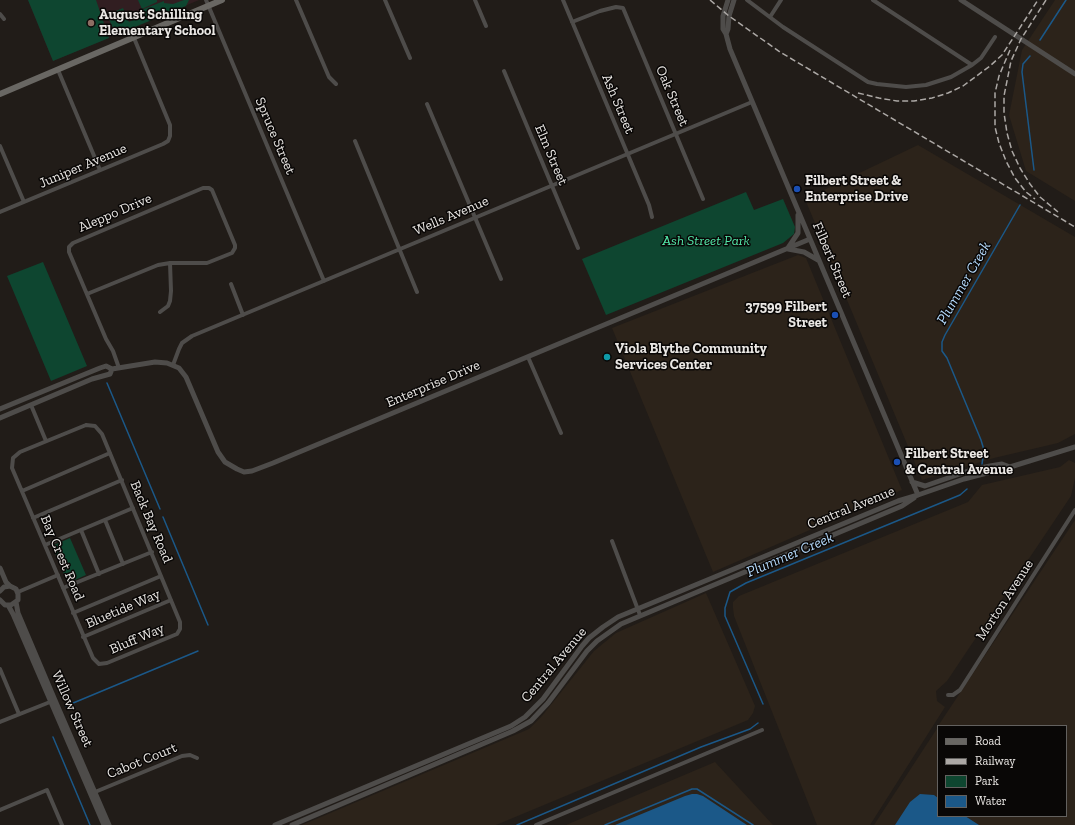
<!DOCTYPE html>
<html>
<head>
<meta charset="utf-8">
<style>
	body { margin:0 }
	#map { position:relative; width:1075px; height:825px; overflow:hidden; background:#211c18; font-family:"Zilla Slab",serif }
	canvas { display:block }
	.legend { position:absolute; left:937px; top:725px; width:130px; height:92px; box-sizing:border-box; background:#090706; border:1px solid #63615f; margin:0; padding:5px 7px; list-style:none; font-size:12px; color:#eae7e4 }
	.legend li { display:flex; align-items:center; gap:8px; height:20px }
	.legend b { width:20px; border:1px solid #63615f }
</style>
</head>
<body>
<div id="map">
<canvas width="1075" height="825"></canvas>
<ul class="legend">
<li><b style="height:5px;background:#696763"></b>Road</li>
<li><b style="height:5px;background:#aca8a5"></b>Railway</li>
<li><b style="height:11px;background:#0e4630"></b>Park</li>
<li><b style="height:11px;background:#1b5888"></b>Water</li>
</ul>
</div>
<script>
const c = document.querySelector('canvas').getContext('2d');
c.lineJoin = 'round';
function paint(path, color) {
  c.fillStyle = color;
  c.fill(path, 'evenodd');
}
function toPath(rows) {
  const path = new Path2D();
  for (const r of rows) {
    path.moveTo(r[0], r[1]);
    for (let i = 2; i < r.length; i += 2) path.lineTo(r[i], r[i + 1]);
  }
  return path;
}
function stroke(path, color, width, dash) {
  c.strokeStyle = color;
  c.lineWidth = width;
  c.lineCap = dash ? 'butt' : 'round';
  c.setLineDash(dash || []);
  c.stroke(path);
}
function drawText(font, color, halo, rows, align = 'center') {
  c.font = font + ' "Zilla Slab",serif';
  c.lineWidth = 3;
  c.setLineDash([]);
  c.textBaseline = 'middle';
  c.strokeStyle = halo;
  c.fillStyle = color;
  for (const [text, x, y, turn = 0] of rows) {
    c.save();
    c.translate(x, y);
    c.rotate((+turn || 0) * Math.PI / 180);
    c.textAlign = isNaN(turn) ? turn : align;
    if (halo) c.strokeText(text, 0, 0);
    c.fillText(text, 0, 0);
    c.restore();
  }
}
const built = toPath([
	[1055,0,1075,0,1075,201,1026,171,1009,115,1022,50],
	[918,145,1075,237,1075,434,1058,443,994,458,922,480,805,199],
	[798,255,806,258,902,490,713,572,612,328],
	[1069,460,1075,463,1075,478,1071,496,947,681,936,691,937,701,945,707,870,825,817,825,734,616,733,608,733,602,739,596,968,502,982,485,1060,467],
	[1075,520,1075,825,874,825,938,727,938,816,1066,816,1066,726,938,726],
	[706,593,755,706,753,713,748,720,496,825,302,825,529,729,542,716,594,651,616,633],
	[715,762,773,825,566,825]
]);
const education = toPath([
	[28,0,199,0,53,61]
]);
const green = toPath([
	[28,0,96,0,109,38,53,61],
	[138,0,157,0,157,2,142,9],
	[184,0,192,0,189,0,186,6,113,36,111,29,113,28,107,15,123,8,129,22,137,18,135,13,141,10,164,1,164,3,173,4],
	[746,192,754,210,783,199,795,227,794,234,783,243,606,315,582,259],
	[43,262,87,366,51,381,7,276],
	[70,538,86,575,68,583,52,546]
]);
const water = toPath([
	[692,794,697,794,703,796,747,825,615,825,685,796],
	[920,794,934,795,938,798,938,816,965,816,979,825,895,825,910,802]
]);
const stream = toPath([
	[1040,40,1066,0],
	[1030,56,1023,64,1022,72,1034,170],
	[107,383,160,509],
	[982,464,984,450,981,440,947,358,942,351,942,342,945,335,1020,205],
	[163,517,208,625],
	[763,704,725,616,725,608,730,592,746,583,960,495,967,489],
	[66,706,198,651],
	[53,737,90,825],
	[517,825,701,747,750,729,758,723],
	[605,825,692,789,697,789,753,825]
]);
const minor = toPath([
	[206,0,324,281],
	[296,0,329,77,336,84],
	[385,0,410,58],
	[475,0,486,26],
	[563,0,649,205,652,217],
	[747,0,783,27,868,82,877,84,906,87,926,85,951,77,972,65,981,58,995,37],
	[873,0,972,65],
	[0,14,4,19],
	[770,17,781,0],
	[572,22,600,11,616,7,623,8,703,199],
	[58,70,100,170],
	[504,71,578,248],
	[427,104,501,279],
	[355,141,417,292],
	[0,146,24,202],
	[0,212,163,144,168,141,170,136,170,125,134,38],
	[231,284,243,315],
	[87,294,158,265,170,263,207,263,232,253,235,248,235,245,212,190,209,188,203,188,73,243,69,247,69,252,106,339,113,351,119,368],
	[160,312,168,306,170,301,171,291,170,263],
	[528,357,561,433],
	[173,365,179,349,182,343,192,336,752,102],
	[31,405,46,441],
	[86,425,95,426,102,434,180,622,180,629,177,634,107,663,99,664,93,658,12,468,13,458,20,452,86,425],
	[22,491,110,453],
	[33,518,122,480],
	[105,520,123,564],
	[81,530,99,574],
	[612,541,640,615],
	[45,545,133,508],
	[63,588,152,552],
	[18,592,58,575],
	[73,613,161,576],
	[83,637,171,600],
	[0,669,19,714],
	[948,695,953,695,960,690,1075,510],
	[0,722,50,702],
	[95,792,182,756,190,755,197,758],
	[0,810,47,790,62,825],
	[536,825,762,730]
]);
const tertiary = toPath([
	[728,0,723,16,723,29,726,34,730,49,918,495],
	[961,0,1075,74],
	[726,34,728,29,729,16,734,0],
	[788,248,798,233,798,215],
	[788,249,804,252,818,260],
	[0,409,100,368,106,366,112,369,155,362,167,363,179,368,186,377,218,452,225,462,237,469,244,472,252,471,273,463,810,239],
	[0,418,92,379,110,374,112,369],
	[912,482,925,486,971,470,990,466,1002,464,1010,467],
	[0,568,6,582,10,586],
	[0,591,4,587,10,586,16,589,18,594,18,600,11,605,5,605,0,600],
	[16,602,18,613,54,698,109,825],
	[8,605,13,614,104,825],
	[275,825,511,726,525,717,543,699,582,646,589,638,603,627,618,617,898,501,918,495,964,479,1010,467,1075,447],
	[292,825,513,731,531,721,548,703,587,651,597,641,621,624,902,506,914,498]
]);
const secondary = toPath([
	[0,94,222,0]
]);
const rail = toPath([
	[710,0,729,16,780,52,1075,227],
	[1046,0,1021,39,1011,61,1004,96,1004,113,1007,133,1012,151,1020,168,1030,184,1040,197,1058,212],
	[1010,50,999,76,995,93,995,127,999,143,1006,161,1015,178,1026,192,1035,199],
	[858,93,879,98,897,101,914,101,932,98,948,93,963,86,990,66,1002,55,1038,0]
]);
const markers = [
	[91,23,4,"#8d6e63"],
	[797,189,4,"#1a4fb4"],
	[835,315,4,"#1a4fb4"],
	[607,357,4,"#0f9aa8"],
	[897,462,4,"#1a4fb4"]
];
const poiNames = [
	["August Schilling",99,15],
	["Elementary School",99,31],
	["Filbert Street &",805,181],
	["Enterprise Drive",805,197],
	["37599 Filbert",827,307,"right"],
	["Street",827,323,"right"],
	["Viola Blythe Community",615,349],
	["Services Center",615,365],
	["Filbert Street",905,454],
	["& Central Avenue",905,470]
];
const streetNames = [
	["Oak Street",672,96,67],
	["Ash Street",618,104,67],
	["Spruce Street",275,136,67],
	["Elm Street",551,155,67],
	["Juniper Avenue",83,166,-23],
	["Aleppo Drive",115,213,-23],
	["Wells Avenue",451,216,-23],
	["Filbert Street",832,260,67],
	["Enterprise Drive",433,384,-23],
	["Central Avenue",851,508,-22],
	["Back Bay Road",151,522,67],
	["Bay Crest Road",62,558,67],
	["Morton Avenue",1005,600,-57],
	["Bluetide Way",123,609,-23],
	["Bluff Way",137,639,-23],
	["Central Avenue",554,665,-50],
	["Willow Street",72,709,66],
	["Cabot Court",142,761,-22]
];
const parkNames = [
	["Ash Street Park",706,241]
];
const waterNames = [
	["Plummer Creek",964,283,-60],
	["Plummer Creek",790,555,-23]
];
paint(built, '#2c231a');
paint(education, '#311e21');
paint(green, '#0e4630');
paint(water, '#1b5888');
stroke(stream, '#1b5888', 1.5);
stroke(minor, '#4e4c4a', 4);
stroke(tertiary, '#4e4c4a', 5);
stroke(secondary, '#696763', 6);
stroke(rail, '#aca8a5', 1.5, [6, 3]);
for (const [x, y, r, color] of markers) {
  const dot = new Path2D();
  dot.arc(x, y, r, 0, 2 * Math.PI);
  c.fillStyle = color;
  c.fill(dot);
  stroke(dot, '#090706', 1.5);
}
drawText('bold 14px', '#eae7e4', '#090706', poiNames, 'left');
drawText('14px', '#eae7e4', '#090706', streetNames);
drawText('italic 14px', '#53e7a9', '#090706', parkNames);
drawText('italic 15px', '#b4d9fb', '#090706', waterNames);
</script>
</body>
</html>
